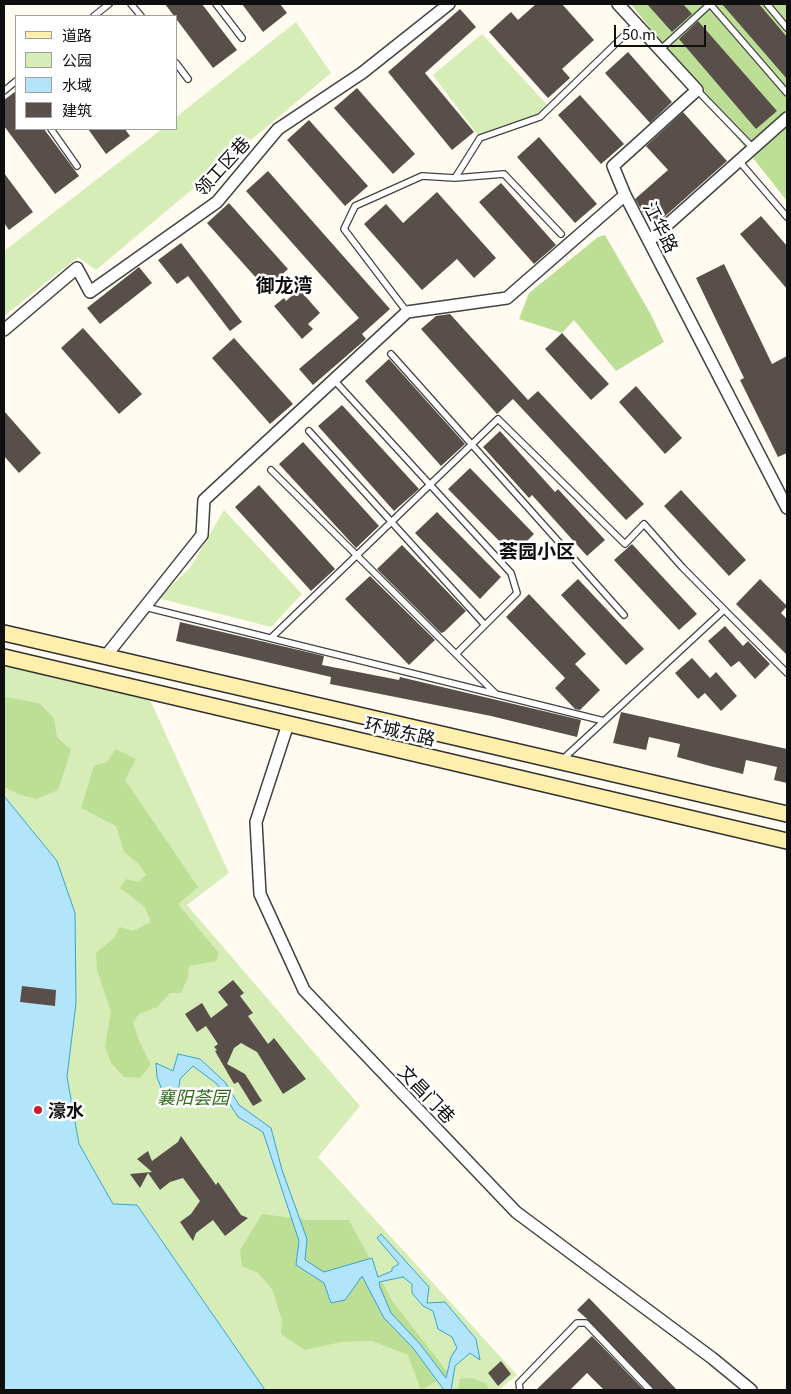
<!DOCTYPE html>
<html>
<head>
<meta charset="utf-8">
<style>
	body { margin:0 }
	#map { position:relative; width:791px; height:1394px; overflow:hidden; background:#fffbf1; font-family:Georgia,"Noto Sans SC",serif }
	canvas { display:block }
	.frame { position:absolute; inset:0; border:5px solid #0f0f0f; pointer-events:none }
	.legend { position:absolute; left:15px; top:15px; width:162px; height:115px; box-sizing:border-box; background:#fff; border:1px solid #9f9f9f; margin:0; padding:6px 9px; list-style:none; font-size:15px; color:#0f0f0f }
	.legend li { display:flex; align-items:center; gap:10px; height:25px }
	.legend b { width:25px; border:1px solid #9f9f9f }
	.scale { position:absolute; left:614px; top:25px; width:92px; height:22px; box-sizing:border-box; border:2px solid #0f0f0f; border-top:0; padding-left:6px; font-size:15px; line-height:18px; white-space:nowrap; color:#0f0f0f; -webkit-text-stroke:4px #fff; paint-order:stroke }
</style>
</head>
<body>
<div id="map">
<canvas width="791" height="1394"></canvas>
<div class="frame"></div>
<ul class="legend">
<li><b style="height:6px;background:#ffefac"></b>道路</li>
<li><b style="height:14px;background:#d7edb7"></b>公园</li>
<li><b style="height:14px;background:#b2e5fa"></b>水域</li>
<li><b style="height:14px;background:#594f4a"></b>建筑</li>
</ul>
<div class="scale">50 m</div>
</div>
<script>
const c = document.querySelector('canvas').getContext('2d');
c.lineJoin = 'round';
function paint(path, color) {
  c.fillStyle = color;
  c.fill(path, 'evenodd');
}
function toPath(rows) {
  const path = new Path2D();
  for (const r of rows) {
    path.moveTo(r[0], r[1]);
    for (let i = 2; i < r.length; i += 2) path.lineTo(r[i], r[i + 1]);
  }
  return path;
}
function stroke(path, color, width, dash) {
  c.strokeStyle = color;
  c.lineWidth = width;
  c.lineCap = dash ? 'butt' : 'round';
  c.setLineDash(dash || []);
  c.stroke(path);
}
function drawText(font, color, halo, rows, align = 'center') {
  c.font = font + ' Georgia,"Noto Sans SC",serif';
  c.lineWidth = 5;
  c.setLineDash([]);
  c.textBaseline = 'middle';
  c.strokeStyle = halo;
  c.fillStyle = color;
  for (const [text, x, y, turn = 0] of rows) {
    c.save();
    c.translate(x, y);
    c.rotate((+turn || 0) * Math.PI / 180);
    c.textAlign = isNaN(turn) ? turn : align;
    if (halo) c.strokeText(text, 0, 0);
    c.fillText(text, 0, 0);
    c.restore();
  }
}
const green = toPath([
	[296,22,331,73,96,270,78,257,4,316,4,251,162,129,176,129,176,117],
	[482,34,550,108,540,117,480,138,433,75],
	[224,510,302,594,271,627,158,598,190,568],
	[4,657,146,691,229,873,187,905,360,1106,318,1157,517,1375,499,1390,265,1390,137,1205,113,1204,79,1144,67,1077,76,1003,57,861,4,796]
]);
const forest = toPath([
	[631,4,787,4,787,201],
	[605,235,650,313,664,342,616,371,574,320,562,333,519,319,529,293,598,237],
	[4,697,39,703,54,718,57,737,71,750,58,790,36,799,18,794,4,787],
	[116,749,136,759,125,780,198,887,178,904,219,953,216,961,189,966,188,977,181,993,170,993,157,1007,139,1014,133,1022,139,1041,151,1065,140,1078,124,1077,111,1063,105,1046,111,1012,97,970,96,953,114,938,120,927,133,931,151,922,145,907,120,888,126,879,138,882,146,875,139,864,124,852,116,826,81,808,94,766,107,762],
	[262,1214,308,1220,349,1220,393,1302,449,1374,421,1390,408,1355,372,1341,341,1342,305,1350,281,1334,282,1320,272,1289,258,1273,242,1266,240,1250],
	[472,1378,485,1383,490,1390,458,1390,460,1379]
]);
const water = toPath([
	[4,796,57,861,75,913,76,1003,67,1077,79,1144,113,1204,137,1205,265,1390,4,1390,4,796],
	[178,1054,200,1059,225,1082,239,1105,271,1128,282,1170,307,1239,305,1260,324,1272,372,1258,378,1277,392,1271,392,1268,399,1264,377,1238,381,1234,429,1287,427,1303,445,1302,476,1339,480,1360,470,1353,455,1366,451,1390,444,1390,413,1348,384,1318,362,1276,345,1300,331,1303,324,1283,296,1265,299,1241,263,1132,238,1117,217,1084,193,1066,180,1079,178,1093,165,1098,157,1077,156,1063,173,1071,178,1054],
	[403,1277,412,1284,412,1293,423,1306,433,1311,438,1329,452,1337,457,1348,451,1357,446,1378,420,1344,391,1313,380,1287,379,1282,403,1277]
]);
const building = toPath([
	[165,4,202,4,237,50,213,68],
	[242,4,280,4,287,13,263,32],
	[536,4,562,4,594,40,562,69,570,78,548,98,489,32,511,12,518,20],
	[647,4,683,4,692,14,672,32],
	[722,4,759,4,787,37,787,79],
	[460,9,476,27,425,73,474,132,452,150,388,72],
	[698,21,777,111,756,129,679,39],
	[628,52,672,102,650,123,605,73],
	[357,88,415,154,393,174,334,108],
	[16,91,16,129,44,129,79,176,55,194,4,126,4,100],
	[580,95,624,144,601,164,558,115],
	[683,112,727,161,654,226,643,213,635,199,668,170,646,146],
	[309,120,368,186,345,206,287,140],
	[88,129,125,129,130,136,106,154],
	[539,137,597,204,575,223,517,157],
	[268,171,390,309,362,334,366,339,313,385,299,369,359,318,246,191],
	[4,173,33,212,9,230,4,223],
	[501,183,556,245,534,264,479,202],
	[437,192,496,258,474,278,457,259,422,290,364,224,386,204,403,223],
	[229,203,288,269,266,289,207,223],
	[761,216,787,246,787,289,740,234],
	[181,243,242,322,230,331,188,276,177,284,158,260],
	[724,264,772,364,787,356,787,453,778,457,740,380,744,378,696,278],
	[139,267,152,283,100,324,87,308],
	[299,289,320,313,308,324,313,329,302,339,274,306,284,298,286,301],
	[450,314,528,400,538,391,644,504,626,520,513,399,497,414,421,329,436,316],
	[83,328,142,394,119,414,61,348],
	[562,333,609,384,591,400,545,349],
	[234,338,293,404,270,424,212,358],
	[389,359,465,444,441,466,365,381],
	[636,386,682,438,665,454,619,402],
	[342,405,419,489,394,511,318,426],
	[4,411,41,453,19,473,4,456],
	[500,431,555,492,558,489,605,540,587,556,532,495,529,498,483,447],
	[303,442,379,526,356,548,279,464],
	[470,468,534,534,513,555,448,489],
	[259,485,335,569,311,591,235,507],
	[681,490,746,560,729,576,664,506],
	[437,512,501,577,480,599,415,533],
	[632,544,697,614,679,630,614,560],
	[402,545,466,611,444,632,441,633,377,569],
	[370,576,435,640,409,665,345,599],
	[578,579,644,649,626,665,561,595],
	[760,579,787,606,781,613,787,619,787,655,736,604],
	[529,594,586,654,575,664,600,690,580,710,575,709,555,688,565,678,506,617],
	[180,622,324,656,322,665,399,680,400,677,581,720,577,737,491,716,330,684,331,677,176,641],
	[725,626,743,646,748,641,770,664,755,679,739,661,731,667,708,641],
	[692,658,710,678,716,672,737,696,721,711,705,693,698,699,675,673],
	[621,712,787,749,787,783,774,780,777,767,746,760,743,774,710,766,677,757,680,744,649,737,646,750,613,743],
	[233,980,244,993,240,996,253,1013,248,1016,268,1044,274,1038,306,1079,283,1094,257,1052,241,1043,234,1048,227,1064,245,1074,262,1101,253,1106,238,1082,234,1084,215,1051,217,1050,214,1047,218,1044,206,1026,197,1032,185,1014,202,1003,211,1018,228,1005,218,992],
	[22,986,56,990,55,1006,20,1002],
	[181,1136,216,1185,218,1182,241,1215,248,1218,225,1236,213,1220,196,1233,193,1241,180,1222,191,1214,200,1201,183,1178,170,1182,160,1190,148,1173,140,1188,130,1174,152,1172,137,1159,148,1151,152,1161,178,1142],
	[589,1298,677,1390,655,1390,586,1318,577,1310],
	[592,1336,644,1390,604,1390,587,1373,570,1390,536,1390],
	[501,1361,511,1374,498,1386,488,1373]
]);
const service = toPath([
	[131,4,141,16],
	[216,4,242,38],
	[710,4,787,93],
	[767,4,787,28],
	[94,16,109,4],
	[660,50,710,4],
	[176,63,188,79],
	[697,90,753,148],
	[4,91,16,81],
	[51,129,77,166],
	[739,161,787,217],
	[455,178,504,174,561,234],
	[407,312,344,229,355,206,422,176,455,178,480,138,540,117,636,24],
	[391,354,624,615],
	[334,380,511,573,517,593,456,654],
	[309,431,485,625],
	[271,470,496,694],
	[145,607,604,721],
	[271,638,498,419,625,544,644,524,682,567,787,673],
	[563,759,724,610],
	[520,1390,519,1383,577,1323,586,1323,650,1390]
]);
const minor = toPath([
	[618,4,697,90,613,166,625,195,787,508],
	[649,241,787,118],
	[4,330,77,268,90,292,217,202,278,129,362,73,449,4],
	[105,657,202,535,204,500,407,312,507,298,625,195],
	[288,724,256,822,260,894,304,990,516,1212,712,1358,751,1390]
]);
const secondary = toPath([
	[4,633,787,814],
	[4,657,787,841]
]);
const markers = [
	[38,1110,5,"#c91d33"]
];
const streetNames = [
	["领工区巷",222,166,-48],
	["江华路",661,227,63],
	["环城东路",400,731,13],
	["文昌门巷",427,1094,46]
];
const parkNames = [
	["襄阳荟园",193,1097]
];
const poiNames = [
	["濠水",48,1110]
];
const neighbourhoodNames = [
	["御龙湾",284,285],
	["荟园小区",537,551]
];
paint(green, '#d7edb7');
paint(forest, '#bcdf95');
paint(water, '#b2e5fa');
stroke(water, '#34a3d6', 1);
paint(building, '#594f4a');
stroke(service, '#424242', 8);
stroke(minor, '#424242', 14);
stroke(secondary, '#313131', 18);
stroke(service, '#fff', 5.5);
stroke(minor, '#fff', 11);
stroke(secondary, '#ffefac', 15);
for (const [x, y, r, color] of markers) {
  const dot = new Path2D();
  dot.arc(x, y, r, 0, 2 * Math.PI);
  c.fillStyle = color;
  c.fill(dot);
  stroke(dot, '#fff', 2);
}
drawText('18px', '#0f0f0f', '#fff', streetNames);
drawText('italic 18px', '#326c1a', '#fff', parkNames);
drawText('bold 18px', '#0f0f0f', '#fff', poiNames, 'left');
drawText('bold 19px', '#0f0f0f', '#fff', neighbourhoodNames);
</script>
</body>
</html>
